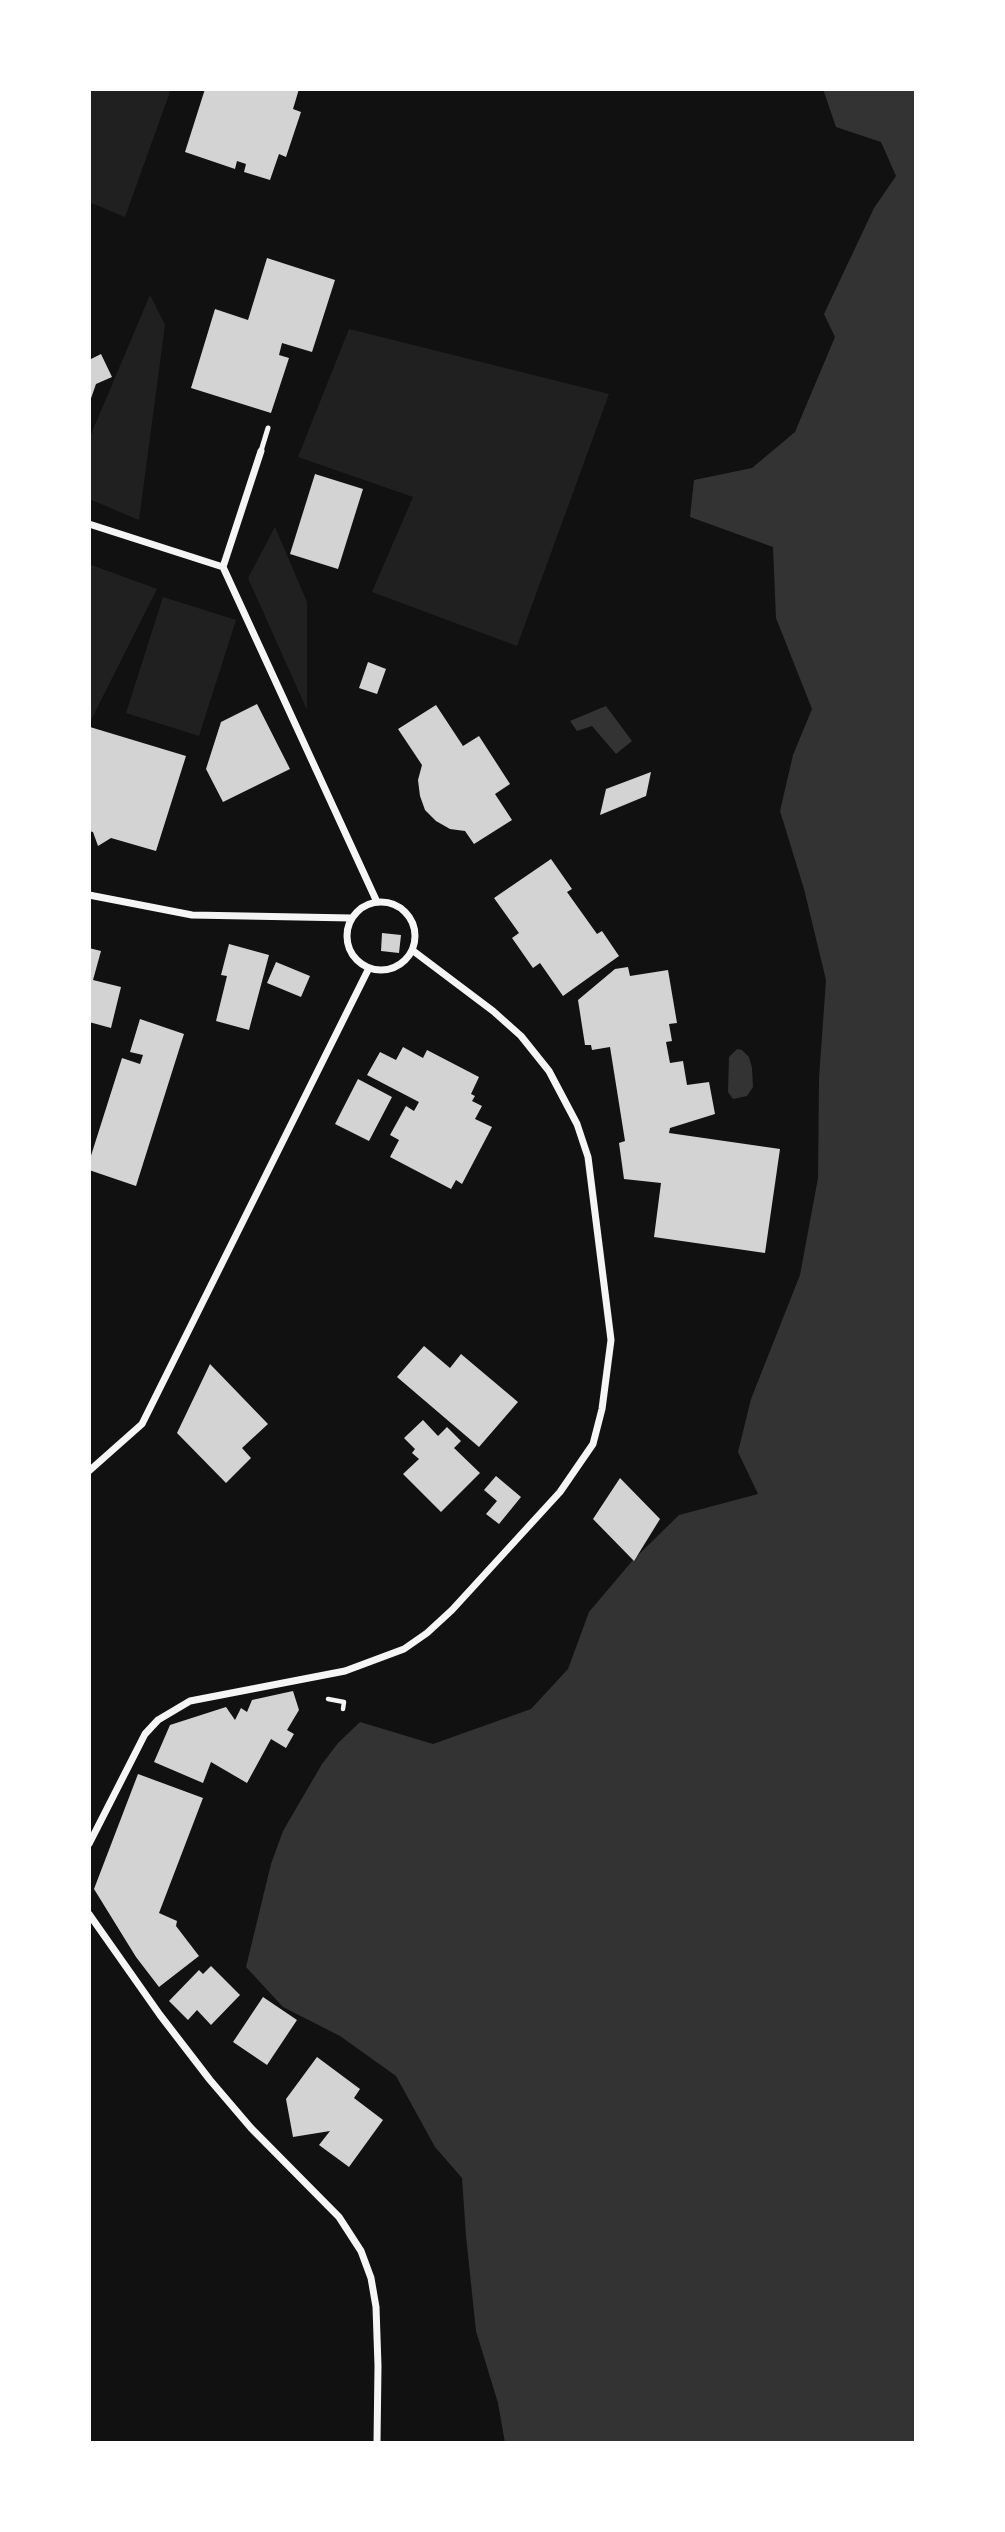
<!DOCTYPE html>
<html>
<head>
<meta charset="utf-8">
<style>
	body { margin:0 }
	#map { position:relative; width:1005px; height:2532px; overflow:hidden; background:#111; font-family:"Public Sans",sans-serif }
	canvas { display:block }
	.frame { position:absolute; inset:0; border:91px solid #fff; pointer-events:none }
</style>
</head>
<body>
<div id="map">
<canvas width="1005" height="2532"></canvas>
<div class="frame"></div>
</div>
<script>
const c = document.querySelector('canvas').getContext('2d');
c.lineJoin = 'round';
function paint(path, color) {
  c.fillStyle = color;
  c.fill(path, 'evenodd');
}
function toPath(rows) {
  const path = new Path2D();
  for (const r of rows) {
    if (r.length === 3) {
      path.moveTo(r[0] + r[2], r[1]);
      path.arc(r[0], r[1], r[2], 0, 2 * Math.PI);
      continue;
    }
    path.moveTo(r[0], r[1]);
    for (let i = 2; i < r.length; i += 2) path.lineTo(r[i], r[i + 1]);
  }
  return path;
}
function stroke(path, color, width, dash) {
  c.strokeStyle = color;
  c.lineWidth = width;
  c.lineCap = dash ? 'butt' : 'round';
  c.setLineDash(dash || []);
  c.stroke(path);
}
const green = toPath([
	[89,89,171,89,125,217,89,202],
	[150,295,165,325,139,520,89,499,89,439],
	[349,329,609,394,517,646,372,592,413,497,298,457],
	[275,527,307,602,307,710,248,578],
	[89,564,157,589,89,724],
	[163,597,236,620,199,736,126,713]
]);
const water = toPath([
	[823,89,916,89,916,2443,505,2443,498,2403,476,2331,466,2236,462,2178,435,2147,396,2076,340,2036,283,2007,246,1967,271,1864,283,1831,322,1764,338,1743,360,1722,433,1744,531,1709,568,1669,589,1612,633,1560,679,1515,758,1494,738,1452,751,1399,800,1275,818,1178,819,1078,826,980,804,889,780,811,793,755,812,709,776,618,773,547,690,517,694,480,752,468,795,432,835,337,824,314,874,208,896,176,881,142,836,127],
	[606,706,632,741,616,754,592,726,577,731,570,721],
	[737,1049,742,1050,749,1057,752,1068,753,1087,747,1096,733,1099,728,1092,729,1057]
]);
const building = toPath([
	[205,89,299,89,293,109,301,112,286,157,279,154,270,180,244,172,246,164,237,161,235,169,185,152],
	[267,258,335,280,312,352,282,343,279,355,289,358,271,413,191,388,215,309,248,320],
	[101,354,112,377,96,384,89,404,89,360],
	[315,474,363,489,338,569,290,554],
	[368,662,386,669,377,694,359,688],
	[257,704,290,769,223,802,206,769,221,722],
	[436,705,463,746,479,736,510,784,495,794,512,820,474,844,465,831,450,829,436,821,425,810,420,796,418,780,422,765,398,729],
	[90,727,186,756,156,851,111,838,98,846,93,832,89,831],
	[651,772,646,796,600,815,606,789],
	[551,859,572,889,567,892,597,934,602,931,619,956,563,996,540,963,533,968,512,938,519,933,494,898],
	[382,933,401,935,399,953,381,951],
	[229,944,269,955,249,1030,216,1021,227,976,221,975],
	[89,948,101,951,93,980,121,987,111,1028,89,1022],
	[276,962,310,976,301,997,267,983],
	[628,967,630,976,668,970,677,1023,669,1024,672,1041,666,1042,670,1063,683,1061,687,1085,709,1082,715,1114,670,1128,669,1133,780,1149,765,1253,654,1237,661,1183,624,1179,619,1143,625,1141,610,1047,592,1050,591,1045,585,1045,578,1000,615,969],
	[140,1019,184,1034,136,1186,89,1170,89,1162,122,1058,140,1064,143,1055,130,1052],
	[403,1047,423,1058,427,1050,479,1077,471,1094,475,1096,472,1101,482,1106,475,1119,492,1127,462,1184,456,1180,451,1189,390,1157,399,1140,390,1135,406,1106,414,1111,419,1102,367,1075,380,1052,396,1060],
	[358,1079,392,1097,369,1141,335,1124],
	[424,1346,450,1368,461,1354,518,1402,479,1447,397,1377],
	[210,1364,268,1424,242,1448,251,1458,226,1483,177,1433],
	[423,1420,438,1436,447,1427,461,1441,454,1448,480,1473,441,1512,403,1474,419,1459,412,1453,415,1449,404,1438],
	[496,1476,521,1497,499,1524,486,1514,497,1501,484,1490],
	[620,1478,660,1519,634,1561,593,1519],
	[293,1691,299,1710,287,1730,294,1734,286,1748,271,1739,247,1783,211,1762,203,1783,154,1762,170,1725,226,1707,235,1720,241,1708,247,1712,252,1700],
	[138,1774,203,1798,159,1913,177,1921,176,1926,199,1956,159,1987,136,1957,94,1889],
	[211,1966,240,1995,211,2025,197,2010,188,2020,169,2001,199,1970,203,1974],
	[263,1997,297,2020,267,2065,233,2042],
	[317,2057,360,2089,354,2098,383,2120,349,2167,319,2145,330,2131,293,2137,286,2099]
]);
const path = toPath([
	[328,1699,344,1702,343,1709]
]);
const service = toPath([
	[261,451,268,428]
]);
const minor = toPath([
	[89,524,223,567],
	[223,567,377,902],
	[223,567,261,451],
	[89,895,192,915,351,918],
	[381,936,34],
	[89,1471,142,1424,369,968],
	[89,1844,145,1734,158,1720,190,1701,345,1671,404,1649,427,1633,452,1610,560,1492,593,1444,602,1409,611,1340,588,1157,577,1124,549,1071,521,1036,493,1011,412,950],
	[89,1914,160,2015,210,2080,251,2128,339,2217,361,2251,371,2278,376,2307,378,2366,377,2443]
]);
paint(green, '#202020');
paint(water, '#333');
paint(building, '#d3d3d3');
stroke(path, '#f5f5f5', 4.5);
stroke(service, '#f5f5f5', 5);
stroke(minor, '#f5f5f5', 7);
</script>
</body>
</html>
